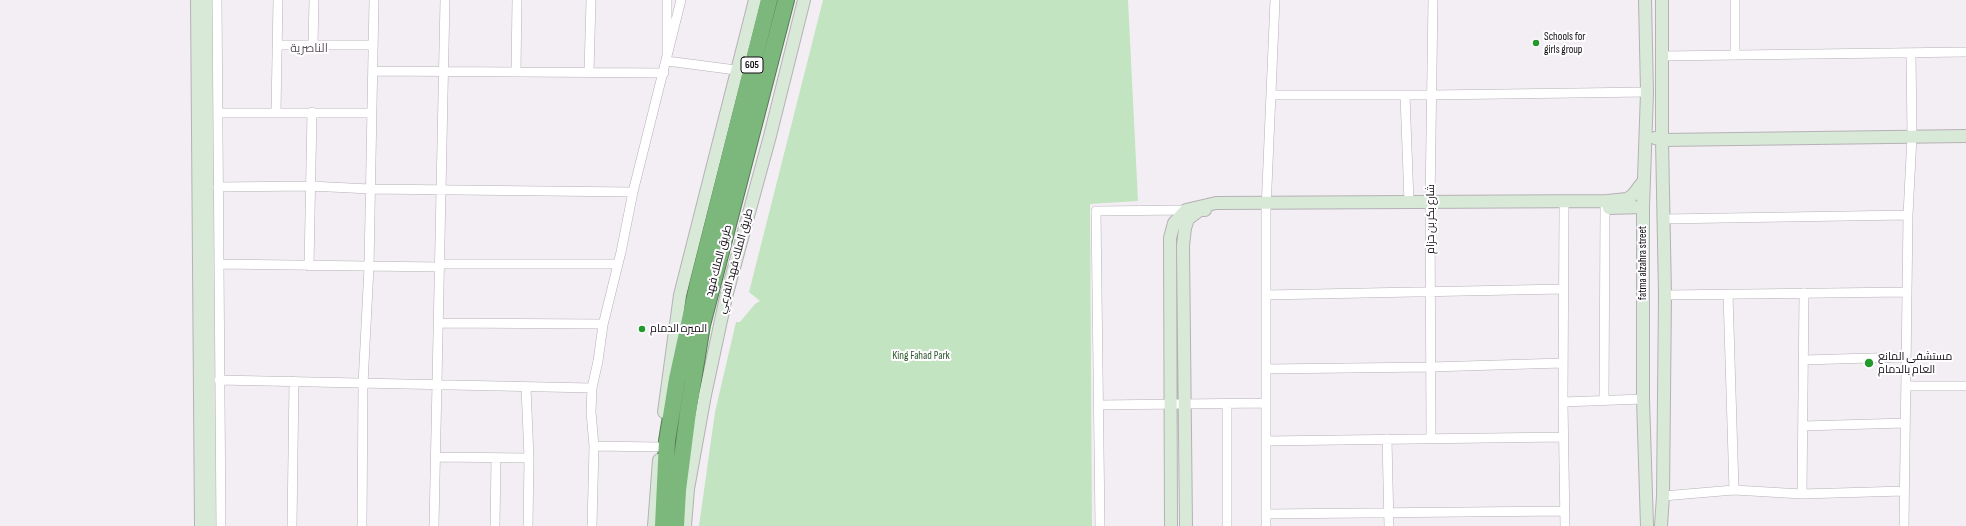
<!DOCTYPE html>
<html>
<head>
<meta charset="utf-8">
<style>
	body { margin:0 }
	canvas { display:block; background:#f3eef4 }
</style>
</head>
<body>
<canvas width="1966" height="526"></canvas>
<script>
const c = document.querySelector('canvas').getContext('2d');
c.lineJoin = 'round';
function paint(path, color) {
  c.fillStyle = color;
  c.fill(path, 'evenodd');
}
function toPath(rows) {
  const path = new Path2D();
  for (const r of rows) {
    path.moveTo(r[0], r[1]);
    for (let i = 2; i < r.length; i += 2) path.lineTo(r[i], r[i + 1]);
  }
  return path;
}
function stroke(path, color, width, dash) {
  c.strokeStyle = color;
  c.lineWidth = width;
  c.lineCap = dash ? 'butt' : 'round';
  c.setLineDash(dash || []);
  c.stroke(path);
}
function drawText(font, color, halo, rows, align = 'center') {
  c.font = font + ' "Sofia Sans Condensed",Cairo,sans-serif';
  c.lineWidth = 4;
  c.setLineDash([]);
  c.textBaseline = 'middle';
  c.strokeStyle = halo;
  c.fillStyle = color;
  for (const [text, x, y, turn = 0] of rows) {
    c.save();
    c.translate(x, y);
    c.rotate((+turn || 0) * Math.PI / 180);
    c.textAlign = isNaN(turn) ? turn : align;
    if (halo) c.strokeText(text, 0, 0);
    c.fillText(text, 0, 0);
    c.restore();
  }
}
const green = toPath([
	[823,0,1128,0,1138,201,1090,204,1092,526,699,526,715,412,736,322,740,322,755,304,760,301,749,292]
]);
const street = toPath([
	[217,0,221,526],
	[667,0,667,61,736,70],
	[1735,0,1735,54],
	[277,45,373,45],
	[313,45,314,0],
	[1662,56,1966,52],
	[373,71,664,73],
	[516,72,517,0],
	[589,72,591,0],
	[1271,95,1432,95,1647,92],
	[1405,95,1409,202],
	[276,112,278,0],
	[218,113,372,113],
	[218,187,310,186,370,189,633,192],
	[1564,208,1563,402,1565,526],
	[1664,219,1908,215],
	[219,264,440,267],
	[440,264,618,264],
	[309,266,312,112],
	[1728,294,1734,490],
	[1266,295,1563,289],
	[1665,295,1907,292],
	[438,323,603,324],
	[1803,360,1906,357],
	[1266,369,1431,367,1563,363],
	[219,380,592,388],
	[1906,386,1966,386],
	[526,387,529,458,528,526],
	[1604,400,1605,208],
	[1563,402,1643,399],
	[1098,405,1266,403],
	[1803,426,1905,423],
	[1387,439,1389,526],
	[1431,439,1430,202,1433,0],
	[1266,441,1563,437],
	[594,446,660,447],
	[436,457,529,458],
	[1802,494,1804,293],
	[1663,496,1734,490,1802,494,1904,491],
	[1266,514,1564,511],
	[292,526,294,381],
	[362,526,363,384,369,267,374,0],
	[434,526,445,0],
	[495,526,496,458],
	[592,526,594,446,591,412,592,388,598,361,603,325,621,252,633,192,681,0],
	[1100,526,1096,211,1186,210],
	[1227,526,1227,404],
	[1266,526,1266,210,1275,0],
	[1904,526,1908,215,1912,136,1911,53]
]);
const secondary = toPath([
	[197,0,201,526],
	[206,0,210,526],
	[1645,0,1647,92,1643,207,1643,399,1647,526],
	[1655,138,1662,140,1966,136],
	[1609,208,1643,207],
	[664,412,680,295,755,0],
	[654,526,659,460],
	[685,526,688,489,705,395,726,297,770,136,804,0],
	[1171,526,1170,238,1174,223,1186,210,1216,203,1607,201,1627,199,1633,195,1642,183],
	[1186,526,1183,246,1185,228,1188,219,1200,210,1205,210],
	[1661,526,1663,496,1665,295,1662,140,1662,0]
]);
const highway = toPath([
	[663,526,667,441,677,379,698,283,769,0],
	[676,526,678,490,688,412,702,325,786,0]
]);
const markers = [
	[1536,43,4,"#229a2b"],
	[642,329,4,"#229a2b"],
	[1869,363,5,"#229a2b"]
];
const shields = [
	[752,65,22]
];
const shieldNames = [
	["605",752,65]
];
const poiNames = [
	["Schools for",1544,37],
	["girls group",1544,50],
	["الميره الدمام",650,329],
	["مستشفى المانع",1878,357],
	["العام بالدمام",1878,370]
];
const streetNames = [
	["شارع بكر بن حزام",1431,219,-90],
	["طريق الملك فهد",719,261,-75],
	["طريق الملك فهد الفرعي",736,261,-75],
	["fatma alzahra street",1643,263,-90]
];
const parkNames = [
	["King Fahad Park",921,356]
];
const neighbourhoodNames = [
	["الناصرية",309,49]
];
paint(green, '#c3e4c1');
stroke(street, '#b5b1b6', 10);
stroke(secondary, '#b5b1b6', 14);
stroke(highway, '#567c56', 18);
stroke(street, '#fff', 9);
stroke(secondary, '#d8e9d7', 12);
stroke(highway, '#7cb77b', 16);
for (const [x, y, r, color] of markers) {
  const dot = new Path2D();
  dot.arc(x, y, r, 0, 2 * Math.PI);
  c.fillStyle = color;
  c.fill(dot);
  stroke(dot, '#fffdff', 1.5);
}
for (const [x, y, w] of shields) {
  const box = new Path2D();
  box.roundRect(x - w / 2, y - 8, w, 16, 3);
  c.fillStyle = '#fffdff';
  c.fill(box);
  stroke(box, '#100f10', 1);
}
drawText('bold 10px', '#100f10', null, shieldNames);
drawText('11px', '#100f10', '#fffdff', poiNames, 'left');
drawText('11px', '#100f10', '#fffdff', streetNames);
drawText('11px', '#2a592a', '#fffdff', parkNames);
drawText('12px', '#5a565b', '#fffdff', neighbourhoodNames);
</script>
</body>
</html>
